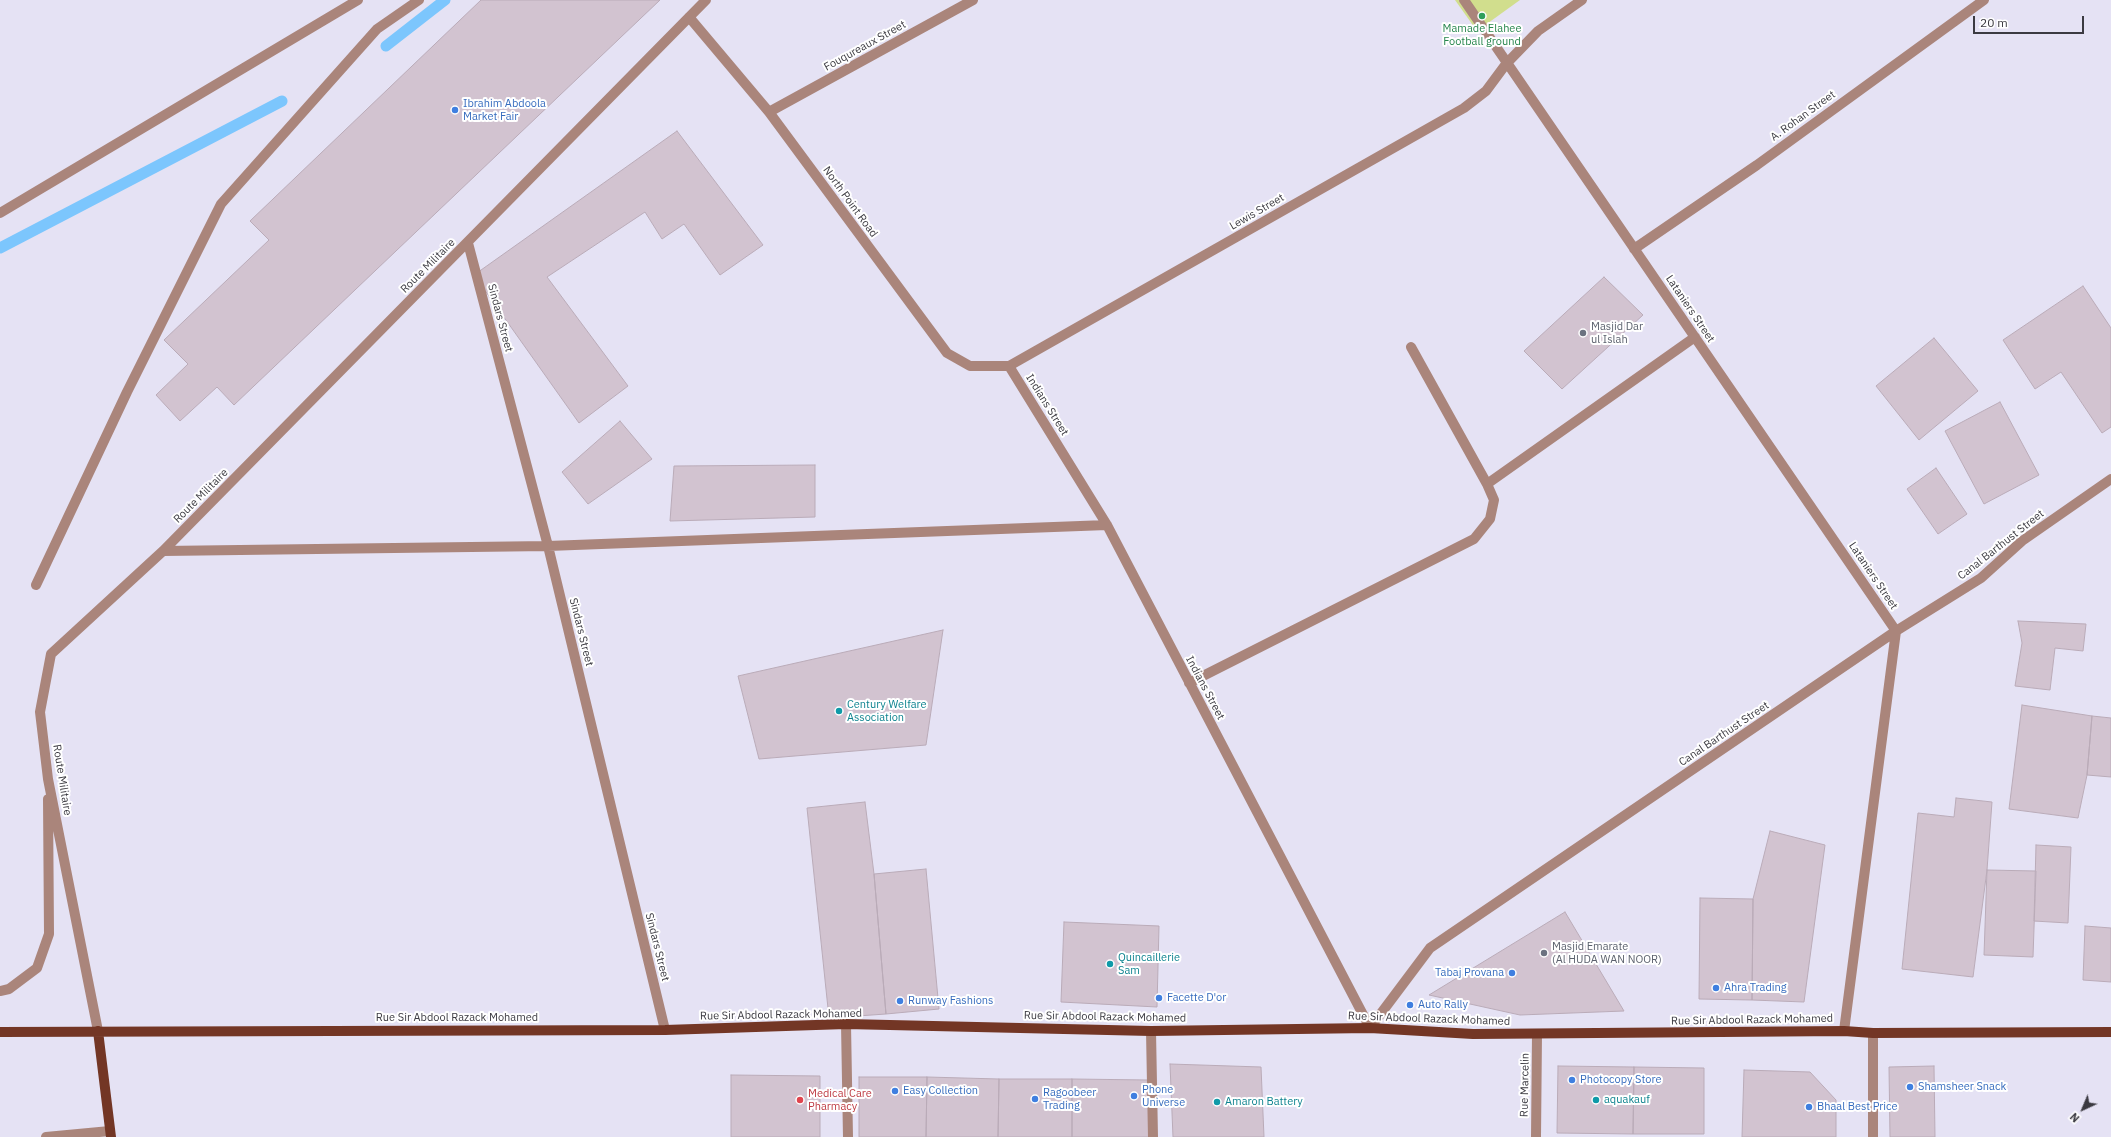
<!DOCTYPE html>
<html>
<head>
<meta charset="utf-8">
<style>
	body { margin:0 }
	#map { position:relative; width:2111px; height:1137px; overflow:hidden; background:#e5e2f4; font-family:"IBM Plex Sans",sans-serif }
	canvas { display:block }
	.north { position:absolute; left:2063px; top:1089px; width:40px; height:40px; -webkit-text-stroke:3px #fff; paint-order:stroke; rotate:224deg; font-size:11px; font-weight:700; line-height:16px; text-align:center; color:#3b3a41 }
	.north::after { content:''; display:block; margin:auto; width:14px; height:18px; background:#3b3a41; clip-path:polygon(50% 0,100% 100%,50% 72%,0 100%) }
	.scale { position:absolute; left:1973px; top:16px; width:111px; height:18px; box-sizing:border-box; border:2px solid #3b3a41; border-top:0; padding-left:5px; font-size:12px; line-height:14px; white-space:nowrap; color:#3b3a41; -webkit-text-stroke:3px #fff; paint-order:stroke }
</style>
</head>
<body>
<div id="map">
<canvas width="2111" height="1137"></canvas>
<div class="north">N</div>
<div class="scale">20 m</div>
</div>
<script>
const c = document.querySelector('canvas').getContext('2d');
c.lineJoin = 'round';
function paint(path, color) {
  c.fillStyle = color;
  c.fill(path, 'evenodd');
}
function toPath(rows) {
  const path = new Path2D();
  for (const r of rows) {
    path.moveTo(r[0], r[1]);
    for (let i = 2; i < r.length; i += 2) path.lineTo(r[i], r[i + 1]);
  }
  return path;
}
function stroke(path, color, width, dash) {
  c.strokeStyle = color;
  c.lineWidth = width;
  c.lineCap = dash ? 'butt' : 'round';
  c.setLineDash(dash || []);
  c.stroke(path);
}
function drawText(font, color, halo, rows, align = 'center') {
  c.font = font + ' "IBM Plex Sans",sans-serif';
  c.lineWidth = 4;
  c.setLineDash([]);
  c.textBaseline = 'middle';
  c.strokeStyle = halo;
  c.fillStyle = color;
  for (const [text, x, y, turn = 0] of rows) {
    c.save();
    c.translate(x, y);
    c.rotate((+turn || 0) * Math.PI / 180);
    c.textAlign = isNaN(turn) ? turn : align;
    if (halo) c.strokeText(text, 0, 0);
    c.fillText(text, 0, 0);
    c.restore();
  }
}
const green = toPath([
	[1455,0,1520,0,1477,31]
]);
const stream = toPath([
	[386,46,445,0],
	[0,248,282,101]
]);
const building = toPath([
	[481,0,660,0,234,405,217,387,180,421,156,395,188,364,164,340,269,240,250,221,481,0],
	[677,131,763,245,720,275,684,224,662,239,645,212,547,277,628,386,579,423,474,275,677,131],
	[1604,277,1643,315,1562,389,1524,351,1604,277],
	[2083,286,2111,328,2111,427,2102,433,2061,372,2035,389,2003,340,2083,286],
	[1934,338,1978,391,1919,440,1876,386,1934,338],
	[2000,402,2039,475,1984,504,1945,431,2000,402],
	[620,421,652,459,588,504,562,472,620,421],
	[815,465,815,517,670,521,674,466,815,465],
	[1936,468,1967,514,1938,534,1907,489,1936,468],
	[2018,621,2086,624,2083,651,2055,648,2050,690,2015,686,2022,643,2018,621],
	[943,630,926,745,759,759,738,676,943,630],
	[2022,705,2092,716,2087,775,2078,818,2009,809,2022,705],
	[2092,716,2111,718,2111,777,2087,775,2092,716],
	[1956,798,1992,802,1987,870,1973,977,1902,969,1918,813,1954,817,1956,798],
	[865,802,874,874,886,1014,829,1018,807,808,865,802],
	[1770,831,1825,845,1804,1002,1752,1000,1753,899,1770,831],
	[2036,845,2071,847,2068,923,2034,921,2036,845],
	[926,869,939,1009,886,1014,874,874,926,869],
	[1987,870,2036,871,2033,957,1984,955,1987,870],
	[1700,898,1753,899,1752,1000,1699,999,1700,898],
	[1565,912,1624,1011,1520,1015,1429,995,1565,912],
	[1064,922,1159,926,1157,1007,1061,1002,1064,922],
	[2085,926,2111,928,2111,982,2083,980,2085,926],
	[1170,1064,1261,1067,1264,1137,1173,1137,1170,1064],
	[1558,1066,1634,1067,1633,1134,1557,1133,1558,1066],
	[1934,1066,1935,1137,1890,1137,1889,1067,1934,1066],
	[1634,1067,1704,1068,1704,1134,1633,1134,1634,1067],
	[1744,1070,1810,1072,1836,1100,1836,1137,1742,1137,1744,1070],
	[731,1075,820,1076,820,1137,731,1137,731,1075],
	[859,1077,927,1077,926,1137,859,1137,859,1077],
	[927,1077,999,1079,998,1137,926,1137,927,1077],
	[999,1079,1072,1079,1072,1137,998,1137,999,1079],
	[1072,1079,1149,1080,1149,1137,1072,1137,1072,1079]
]);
const minor = toPath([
	[1464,0,1896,631,1844,1031],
	[689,17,769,112,947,353,970,366,1009,366],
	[769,112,973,0],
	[0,213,358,0],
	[468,243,548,546,665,1030],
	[1634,249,1757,165,1984,0],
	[1411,347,1487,484],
	[1009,366,1107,525,1370,1028,1430,948,1896,631,1981,578,2022,541,2111,479],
	[1009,366,1464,108,1486,91,1506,64,1538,31,1582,0],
	[163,551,548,546,1107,525],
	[36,585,127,392,221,204,377,29,419,0],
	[1189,683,1474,539,1490,519,1494,500,1487,484,1695,337],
	[0,991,9,989,37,968,49,934,48,799],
	[846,1024,848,1137],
	[98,1031,48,779,40,712,51,654,163,551,706,0],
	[1151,1031,1153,1137],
	[46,1137,110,1131],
	[1536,1137,1537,1034],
	[1873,1137,1873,1033]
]);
const major = toPath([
	[98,1031,111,1137],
	[0,1032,665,1030,846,1024,1151,1031,1370,1028,1473,1034,1844,1031,1873,1033,2111,1032]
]);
const markers = [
	[1482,16,4,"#2e9e5b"],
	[455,110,4,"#3f7fe0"],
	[1583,333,4,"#6b7280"],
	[839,711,4,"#0f9aa8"],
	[1544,953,4,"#6b7280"],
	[1110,964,4,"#0f9aa8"],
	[1512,973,4,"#3f7fe0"],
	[1716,988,4,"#3f7fe0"],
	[1159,998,4,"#3f7fe0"],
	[900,1001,4,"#3f7fe0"],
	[1410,1005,4,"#3f7fe0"],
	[1572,1080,4,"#3f7fe0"],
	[1910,1087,4,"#3f7fe0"],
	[895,1091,4,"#3f7fe0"],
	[1134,1096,4,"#3f7fe0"],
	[1035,1099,4,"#3f7fe0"],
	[800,1100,4,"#e0444e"],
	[1596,1100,4,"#0f9aa8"],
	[1217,1102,4,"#0f9aa8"],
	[1809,1107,4,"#3f7fe0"]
];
const leisureNames = [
	["Mamade Elahee",1482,29],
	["Football ground",1482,42]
];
const streetNames = [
	["Fouqureaux Street",865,46,-29],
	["A. Rohan Street",1803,116,-36],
	["North Point Road",850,202,54],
	["Lewis Street",1257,212,-30],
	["Route Militaire",428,266,-45],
	["Lataniers Street",1690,309,56],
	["Sindars Street",500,318,75],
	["Indians Street",1047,405,58],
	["Route Militaire",201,496,-45],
	["Canal Barthust Street",2001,545,-38],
	["Lataniers Street",1873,576,56],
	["Sindars Street",581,632,76],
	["Indians Street",1205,688,62],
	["Canal Barthust Street",1724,734,-34],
	["Route Militaire",62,780,81],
	["Sindars Street",657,947,76],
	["Rue Sir Abdool Razack Mohamed",781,1015,-1],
	["Rue Sir Abdool Razack Mohamed",1105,1017,1],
	["Rue Sir Abdool Razack Mohamed",457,1018],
	["Rue Sir Abdool Razack Mohamed",1429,1019,2],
	["Rue Sir Abdool Razack Mohamed",1752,1020,-1],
	["Rue Marcelin",1525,1085,-89]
];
const shopNames = [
	["Ibrahim Abdoola",463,104],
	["Market Fair",463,117],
	["Tabaj Provana",1504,973,"right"],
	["Ahra Trading",1724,988],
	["Facette D'or",1167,998],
	["Runway Fashions",908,1001],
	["Auto Rally",1418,1005],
	["Photocopy Store",1580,1080],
	["Shamsheer Snack",1918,1087],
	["Phone",1142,1090],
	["Universe",1142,1103],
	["Easy Collection",903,1091],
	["Ragoobeer",1043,1093],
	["Trading",1043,1106],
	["Bhaal Best Price",1817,1107]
];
const worshipNames = [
	["Masjid Dar",1591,327],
	["ul Islah",1591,340],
	["Masjid Emarate",1552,947],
	["(Al HUDA WAN NOOR)",1552,960]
];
const cultureNames = [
	["Century Welfare",847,705],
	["Association",847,718],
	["Quincaillerie",1118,958],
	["Sam",1118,971],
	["aquakauf",1604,1100],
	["Amaron Battery",1225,1102]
];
const healthNames = [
	["Medical Care",808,1094],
	["Pharmacy",808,1107]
];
paint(green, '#d1de8d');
stroke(stream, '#7cc6fd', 11);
paint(building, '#d2c3d0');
stroke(building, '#baabb8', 1);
stroke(minor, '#aa857b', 10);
stroke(major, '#733625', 10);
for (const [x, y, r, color] of markers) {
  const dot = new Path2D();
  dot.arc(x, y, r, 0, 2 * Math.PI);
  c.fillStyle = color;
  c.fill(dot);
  stroke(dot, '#fff', 1.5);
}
drawText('11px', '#27864d', '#fff', leisureNames);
drawText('11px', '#3b3a41', '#fff', streetNames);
drawText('11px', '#366cbe', '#fff', shopNames, 'left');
drawText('11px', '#5b616d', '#fff', worshipNames, 'left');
drawText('11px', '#0d838f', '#fff', cultureNames, 'left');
drawText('11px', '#be3a42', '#fff', healthNames, 'left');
</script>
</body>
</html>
